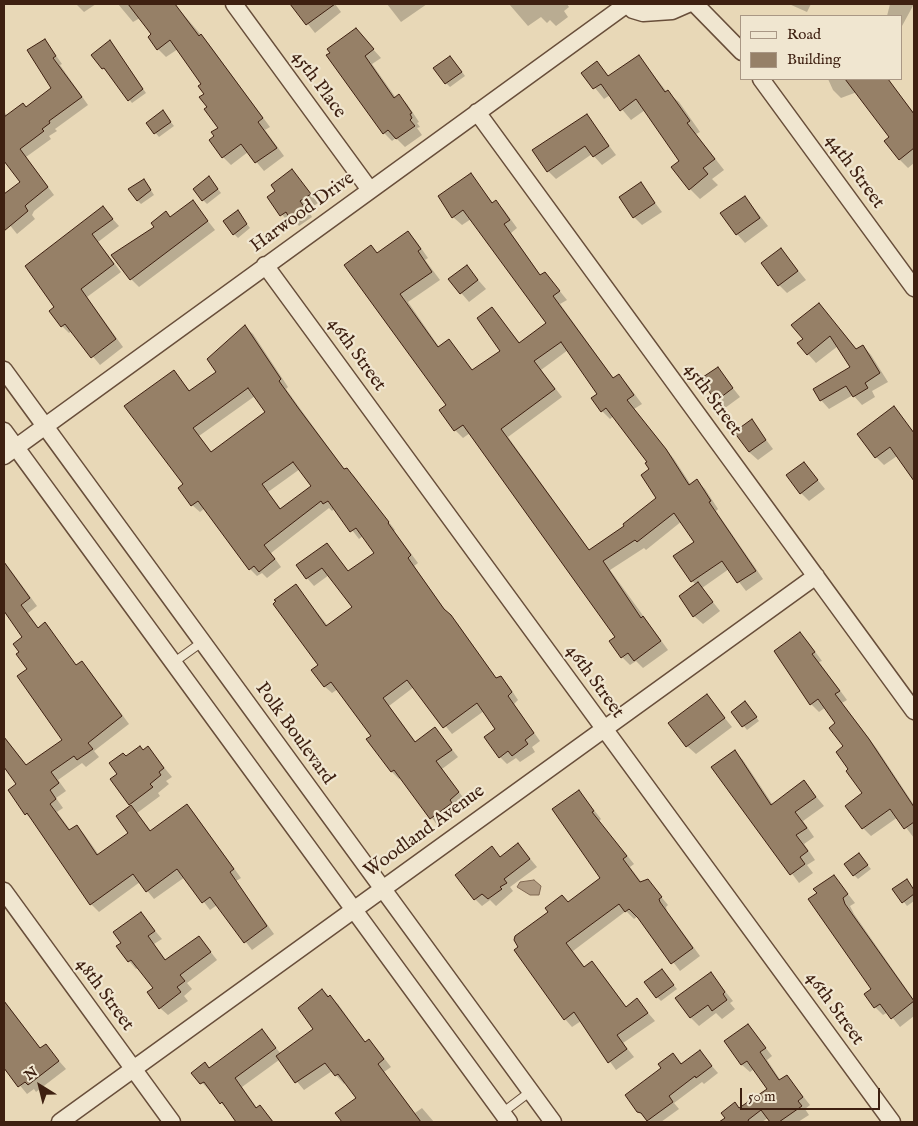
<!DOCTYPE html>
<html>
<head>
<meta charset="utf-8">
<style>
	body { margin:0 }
	#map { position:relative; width:918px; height:1126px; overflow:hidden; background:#e8d8b7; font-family:"IM FELL English",serif }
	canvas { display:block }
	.frame { position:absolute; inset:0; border:5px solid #3e2011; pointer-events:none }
	.legend { position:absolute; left:740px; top:15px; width:162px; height:65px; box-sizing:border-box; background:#f0e6d0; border:1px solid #a99784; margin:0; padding:6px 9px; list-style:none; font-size:15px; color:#3e2011 }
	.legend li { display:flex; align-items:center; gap:10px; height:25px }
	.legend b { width:25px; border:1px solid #a99784 }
	.north { position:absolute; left:15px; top:1061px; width:50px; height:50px; -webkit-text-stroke:4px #f0e6d0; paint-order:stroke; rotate:324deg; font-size:14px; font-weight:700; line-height:20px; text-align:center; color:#3e2011 }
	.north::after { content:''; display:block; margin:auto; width:18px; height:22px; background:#3e2011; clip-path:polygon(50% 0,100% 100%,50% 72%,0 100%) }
	.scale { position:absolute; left:740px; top:1088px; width:140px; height:22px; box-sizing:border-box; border:2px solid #3e2011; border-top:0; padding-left:6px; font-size:15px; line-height:18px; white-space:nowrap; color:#3e2011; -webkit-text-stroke:4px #f0e6d0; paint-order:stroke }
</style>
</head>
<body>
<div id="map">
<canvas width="918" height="1126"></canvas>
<div class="frame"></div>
<ul class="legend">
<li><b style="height:6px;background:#f0e6d0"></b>Road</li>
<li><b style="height:14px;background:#968067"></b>Building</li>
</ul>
<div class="north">N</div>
<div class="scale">50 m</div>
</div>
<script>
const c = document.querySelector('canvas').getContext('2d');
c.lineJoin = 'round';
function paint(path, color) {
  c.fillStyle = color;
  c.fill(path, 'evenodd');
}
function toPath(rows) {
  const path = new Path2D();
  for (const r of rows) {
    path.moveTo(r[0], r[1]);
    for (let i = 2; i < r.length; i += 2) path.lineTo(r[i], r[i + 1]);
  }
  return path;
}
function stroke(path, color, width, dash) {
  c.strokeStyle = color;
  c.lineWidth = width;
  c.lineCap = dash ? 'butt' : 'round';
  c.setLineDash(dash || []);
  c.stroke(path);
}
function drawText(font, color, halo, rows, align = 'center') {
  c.font = font + ' "IM FELL English",serif';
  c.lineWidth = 4.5;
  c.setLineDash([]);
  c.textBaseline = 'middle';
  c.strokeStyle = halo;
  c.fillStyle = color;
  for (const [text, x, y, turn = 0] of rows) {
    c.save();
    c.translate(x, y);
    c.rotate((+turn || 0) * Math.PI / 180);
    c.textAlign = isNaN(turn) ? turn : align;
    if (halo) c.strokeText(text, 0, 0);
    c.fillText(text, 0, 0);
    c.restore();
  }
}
const water = toPath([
	[534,880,541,886,539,895,530,895,517,887,520,882,534,880]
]);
const shadow = toPath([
	[76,4,96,4,84,12],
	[118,4,170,4,173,8,176,6,209,44,270,127,265,130,284,156,264,171,248,152,231,165,223,157,216,137,220,128,209,107,202,84,178,49,166,57,158,49,153,34,140,18,133,22],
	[292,4,335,4,341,12,315,33],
	[387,4,427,4,401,22],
	[509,4,567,4,569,7,564,11,568,17,556,26,550,20,547,23,541,17,528,26],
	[789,4,811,4,807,12],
	[890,4,914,4,902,26,902,16,887,16],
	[356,30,381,58,372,64,396,98,399,96,407,104,419,122,417,123,420,127,417,128,422,135,405,147,396,138,392,141,384,133],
	[45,40,62,64,60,65,88,105,55,129,57,131,49,136,51,139,26,157,54,195,34,211,32,215,35,219,17,234,4,218,4,196,21,183,4,159,4,111,7,116,26,108,52,88],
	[114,46,146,93,132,103,93,55],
	[638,56,667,92,679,102,700,132,696,134,724,170,712,179,718,185,700,199,690,189,681,161,645,110,631,120,610,95,604,99,583,73,597,63,609,77],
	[454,61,465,76,450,87,446,83],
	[828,79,876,79,879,86,888,80,914,113,914,163,908,168,900,160,886,141,891,137,857,92,841,98,833,90],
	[166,116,174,126,159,137,147,123],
	[587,116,616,155,602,165,592,154,556,179,548,171],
	[292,171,318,203,308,210,312,217,299,226,294,220,290,224,268,198,277,191],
	[471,175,493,203,496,202,504,210,517,228,511,233,541,276,545,273,567,300,560,304,614,379,619,376,627,384,642,404,634,409,674,459,691,485,697,481,705,489,718,509,716,511,763,579,746,591,729,569,702,588,720,611,703,624,694,616,696,585,692,581,696,542,682,521,646,550,644,548,610,570,668,650,643,668,636,661,630,665,622,657,611,641,616,637,470,433,463,438,455,430,448,405,371,247,378,254,408,232,416,241,428,258,425,260,440,280,408,302,439,347,449,340,473,371,501,351,492,309,520,343,547,323,471,219,462,225,453,217],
	[568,350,598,394,602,411,610,419,614,416,649,462,658,498,626,526,590,551,508,437,562,397,541,370],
	[209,177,221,193,207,204,203,200],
	[147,184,154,195,141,204,137,200],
	[641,184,662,212,642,225,634,217],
	[745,197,768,226,745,243,737,234],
	[193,202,215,230,139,287,131,279,171,218],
	[103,208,119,226,98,242,121,272,87,297,123,347,100,365,72,331,69,333,62,326,56,307],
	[241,216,250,228,238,238,234,234],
	[781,249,806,280,787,293,779,285],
	[467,267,486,289,469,302,450,280],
	[819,304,857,350,863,346,871,355,888,382,872,391,875,397,862,405,853,395,829,409,821,400,851,368,838,346,816,363,808,354,804,339],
	[245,327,253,334,288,387,286,389,307,418,345,470,354,476,395,530,394,531,418,563,414,566,448,614,458,624,497,679,500,677,508,685,518,700,514,704,540,741,532,747,535,752,520,762,516,758,507,764,500,757,497,729,484,711,452,734,414,687,389,706,416,742,435,728,458,757,442,769,465,800,456,807,458,811,438,826,401,777,399,779,392,772,368,739,372,736,338,689,332,693,324,686,296,586,328,626,353,608,329,575,314,586,307,578,327,545,349,572,375,553,363,536,359,539,335,508,332,511,329,508,271,553,281,567,267,578,262,573,257,576,250,569,205,508,200,512,192,505,184,485,173,371,191,392,218,372],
	[255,396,267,412,212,453,199,436],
	[300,469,313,486,281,509,268,492],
	[717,368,740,397,725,408,717,400],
	[894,408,914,433,914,479,897,456,884,465,876,457],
	[752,421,773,449,758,460,749,452],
	[804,463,825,489,809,501,801,493],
	[4,561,37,606,28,613,39,629,45,624,77,666,82,662,89,670,129,724,94,751,99,757,86,767,82,763,58,780,66,791,56,798,63,808,57,812,71,831,76,826,84,834,99,855,130,833,117,816,132,806,119,774,126,757,148,748,172,777,166,781,169,784,158,793,160,796,137,813,151,831,186,806,194,813,241,878,236,881,274,934,252,950,217,905,210,910,185,877,154,899,140,882,99,912,91,904,34,821,26,814,18,784,7,769,4,771,4,736,27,766,64,741,21,652,24,637,4,609],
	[800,634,808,642,822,661,819,662,847,700,842,703,877,749,914,805,914,838,898,817,871,836,863,828,863,793,850,769,837,723,826,707,819,712,811,704],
	[707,696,732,727,696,754,687,746],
	[749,707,759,721,747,730,733,712],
	[735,752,743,760,773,805,804,782,824,806,803,821,814,837,804,844,815,860,807,865,813,873,799,883,712,767],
	[579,791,601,819,599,821,634,864,630,867,642,883,648,881,668,905,666,907,667,911,700,956,680,971,638,916,634,919,626,911,573,951,585,968,592,963,600,971,627,1008,637,1000,655,1021,623,1043,634,1057,616,1070,581,1021,572,1027,565,1019,515,950,569,903,602,879],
	[518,844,537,867,510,887,513,891,496,906,490,900,482,906,475,899,492,848,501,858],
	[862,858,871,869,858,879,854,875],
	[834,876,855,903,850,906,854,914,914,1000,914,1016,900,1027,888,1012,883,1015,875,1007,873,989,818,893],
	[910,885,914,890,914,901,907,906,894,889],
	[141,914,162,939,154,944,166,960,199,937,217,960,187,983,192,989,184,996,188,1001,168,1015,160,1008,154,988,139,967,136,969,129,961,122,943],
	[711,974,733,1001,730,1003,735,1009,722,1019,716,1013,699,1026,691,1018],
	[666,975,677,989,661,1001,657,997],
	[322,990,338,1004,366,1043,369,1041,377,1049,391,1067,384,1072,415,1113,422,1108,434,1122,377,1122,346,1082,344,1084,332,1071,304,1090,279,1060,242,1087,257,1108,260,1106,274,1122,239,1122,193,1073,205,1064,210,1069,262,1031,281,1054,315,1029],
	[4,1000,41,1049,46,1046,66,1069,36,1092,34,1089,27,1094,4,1066],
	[748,1025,772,1056,767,1060,781,1081,787,1076,810,1105,805,1109,809,1115,798,1122,771,1122,768,1118,762,1122,729,1122,723,1113,735,1104,740,1109,768,1089,754,1069,750,1072,742,1065,726,1041],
	[699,1051,718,1073,704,1084,702,1082,674,1103,679,1109,661,1122,651,1122,638,1111,663,1068,673,1054,682,1064]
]);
const building = toPath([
	[128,4,175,4,199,36,201,34,263,118,258,122,277,148,255,163,241,144,222,158,209,140,214,136,211,132,218,128,204,109,207,107,199,97,204,94,198,86,201,84,170,40,157,50,148,37,151,34,128,4],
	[290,4,335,4,306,25,290,4],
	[356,28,374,49,365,56,394,98,399,94,412,113,410,114,412,118,410,120,415,126,396,139,388,130,383,134,326,55,330,53,327,49,356,28],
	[45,39,56,56,53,58,82,97,49,121,50,123,42,129,44,131,20,149,48,187,27,204,25,206,28,211,4,231,4,194,20,182,4,161,4,117,23,103,26,107,51,88,27,50,45,39],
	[110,40,143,89,128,101,104,68,102,69,91,55,110,40],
	[639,55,665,92,668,90,690,121,687,123,715,159,703,168,708,174,689,190,671,167,679,161,636,99,620,111,601,84,593,89,581,73,597,61,608,76,639,55],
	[450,56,462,72,445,84,433,68,450,56],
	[845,79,888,79,914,114,914,148,899,160,884,141,889,137,845,79],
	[163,110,171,122,154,134,146,123,163,110],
	[587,114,609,146,593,157,585,146,547,172,532,150,587,114],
	[292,169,311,194,300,201,305,208,290,219,286,212,280,216,267,197,275,191,271,185,292,169],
	[471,173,492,203,496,200,510,220,504,224,540,275,545,272,560,291,553,296,613,378,619,374,634,395,627,400,666,449,689,485,697,479,711,501,709,502,756,571,737,583,722,561,691,582,673,556,694,542,674,513,637,542,635,540,603,561,641,618,643,616,661,641,634,661,628,653,621,658,609,641,615,637,463,425,454,431,439,410,446,405,344,265,371,245,377,253,408,231,421,249,418,251,432,272,400,294,438,347,449,339,472,370,500,351,477,318,492,307,519,343,546,323,463,210,452,218,438,196,471,173],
	[561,342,597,394,591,398,601,412,606,408,647,462,645,463,649,469,641,475,656,498,623,524,624,526,589,550,501,429,555,389,534,361,561,342],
	[209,176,218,189,202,201,193,189,209,176],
	[144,179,151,190,137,201,128,189,144,179],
	[641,182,655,203,633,218,619,197,641,182],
	[745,196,760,218,736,235,720,213,745,196],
	[193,200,208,221,130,280,111,255,154,227,151,223,166,211,170,217,193,200],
	[103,206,113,219,92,234,114,264,81,289,116,339,91,358,65,324,61,327,49,311,54,307,25,266,103,206],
	[238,210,247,224,233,235,223,221,238,210],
	[781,248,798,271,778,286,761,263,781,248],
	[467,265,478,280,460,294,448,279,467,265],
	[819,303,856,349,863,345,880,373,865,383,868,388,853,397,846,386,820,401,813,389,850,367,830,336,807,355,797,343,803,339,791,325,819,303],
	[245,325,281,379,279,381,299,409,344,469,347,468,389,522,388,523,411,555,408,558,444,609,451,615,496,678,501,676,512,692,508,696,534,733,525,740,528,744,512,756,508,751,499,758,484,737,495,729,477,703,443,728,407,680,383,698,415,742,435,727,452,750,436,761,459,792,450,800,452,803,430,819,394,770,391,772,366,739,371,736,331,682,324,687,311,670,318,665,273,604,276,601,274,600,296,584,326,626,352,607,322,568,306,579,296,565,327,543,348,571,374,553,356,528,350,532,328,501,323,504,321,501,264,545,275,559,259,572,254,566,249,570,198,501,191,506,178,488,183,484,124,406,174,370,189,391,216,372,207,359,245,325],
	[248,388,265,412,211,452,193,428,248,388],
	[293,462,311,486,280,509,262,484,293,462],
	[718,367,733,388,716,401,700,379,718,367],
	[894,406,914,433,914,481,890,447,875,458,857,434,894,406],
	[752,419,766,440,749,452,734,432,752,419],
	[804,462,818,480,800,494,786,475,804,462],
	[4,562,30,598,21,605,38,628,45,622,76,665,82,661,122,716,88,743,93,749,77,760,74,756,51,772,59,783,50,790,56,799,50,804,69,830,77,825,97,855,128,833,116,816,131,805,150,831,187,804,234,869,230,872,267,926,244,943,210,897,202,903,177,869,146,892,133,874,90,905,27,813,25,815,8,790,16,784,4,767,4,737,26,765,62,740,17,676,27,669,16,654,19,652,13,644,22,637,4,611,4,562],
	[698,582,713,602,693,617,679,596,698,582],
	[800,632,815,652,812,654,840,691,835,694,869,739,914,807,914,822,904,829,890,809,862,829,845,806,862,793,846,771,848,769,836,752,843,746,829,728,835,723,818,699,810,705,774,651,800,632],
	[707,694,725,718,686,747,668,723,707,694],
	[745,701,757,717,742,727,731,712,745,701],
	[140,746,143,750,148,746,164,768,159,772,161,775,150,784,153,787,129,805,110,779,117,774,109,763,123,753,126,756,140,746],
	[735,750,771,805,804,780,816,797,795,812,807,828,796,835,808,851,800,857,805,864,790,875,711,767,735,750],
	[579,790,594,811,592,812,627,856,623,859,640,882,648,879,662,897,659,899,660,902,693,948,671,964,638,918,629,909,625,912,619,904,566,943,584,967,592,961,626,1007,637,998,648,1013,617,1035,627,1049,608,1063,574,1012,564,1020,514,950,518,947,514,940,515,936,548,912,545,908,562,895,568,902,600,878,552,809,579,790],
	[518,843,530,859,504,879,507,883,500,887,502,889,488,899,482,894,474,900,455,875,492,846,500,857,518,843],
	[859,853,868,865,853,876,844,864,859,853],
	[834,875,848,894,843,898,845,904,914,1001,891,1019,880,1004,874,1008,864,994,871,989,808,899,817,893,813,889,834,875],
	[907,879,914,890,914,894,902,903,892,889,907,879],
	[141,912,155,931,148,936,165,960,199,936,211,952,180,975,185,981,177,987,181,992,159,1009,147,992,153,988,131,960,128,962,116,946,121,943,113,932,141,912],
	[662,969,674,985,656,998,644,982,662,969],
	[711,972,725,992,723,994,727,1000,712,1011,708,1005,690,1018,675,998,711,972],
	[322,989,328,997,330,995,365,1042,369,1039,384,1059,378,1064,421,1122,342,1122,335,1113,356,1098,338,1074,335,1076,325,1063,295,1083,276,1056,313,1029,298,1008,322,989],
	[4,1001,40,1048,46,1044,59,1061,28,1085,25,1082,18,1087,4,1068,4,1001],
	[748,1024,766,1048,760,1052,779,1080,787,1075,803,1097,798,1101,802,1106,779,1122,770,1122,761,1110,748,1120,749,1122,719,1122,725,1118,721,1113,735,1102,739,1108,767,1089,747,1061,741,1065,724,1041,748,1024],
	[262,1029,276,1048,235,1078,256,1108,260,1105,273,1122,236,1122,222,1102,220,1104,204,1082,200,1084,191,1073,205,1062,209,1068,262,1029],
	[700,1050,712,1066,696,1078,695,1076,669,1096,673,1102,647,1121,641,1113,637,1112,625,1095,661,1068,658,1064,673,1053,681,1064,700,1050]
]);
const lane = toPath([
	[173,663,202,642],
	[502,1113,531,1091]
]);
const street = toPath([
	[234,4,370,190],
	[627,4,633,10,643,13,672,11,688,4],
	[695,4,742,52],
	[761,79,914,288],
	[477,112,914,711],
	[265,265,892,1122],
	[4,370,553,1122],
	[4,431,509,1122],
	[4,456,627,4],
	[4,891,172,1122],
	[60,1122,816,576]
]);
const streetNames = [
	["45th Place",318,85,54],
	["44th Street",854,172,54],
	["Harwood Drive",303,213,-36],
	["46th Street",356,355,54],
	["45th Street",712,400,54],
	["46th Street",594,682,54],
	["Polk Boulevard",294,734,54],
	["Woodland Avenue",425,832,-36],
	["48th Street",104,995,54],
	["46th Street",834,1009,54]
];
paint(water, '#ae997f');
stroke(water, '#816953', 1);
paint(shadow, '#0003');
paint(building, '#968067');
stroke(building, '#3e2011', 1);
stroke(lane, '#684e3a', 10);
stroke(street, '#684e3a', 19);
stroke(lane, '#f0e6d0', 8);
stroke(street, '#f0e6d0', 16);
drawText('19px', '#3e2011', '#f0e6d0', streetNames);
</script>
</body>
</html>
